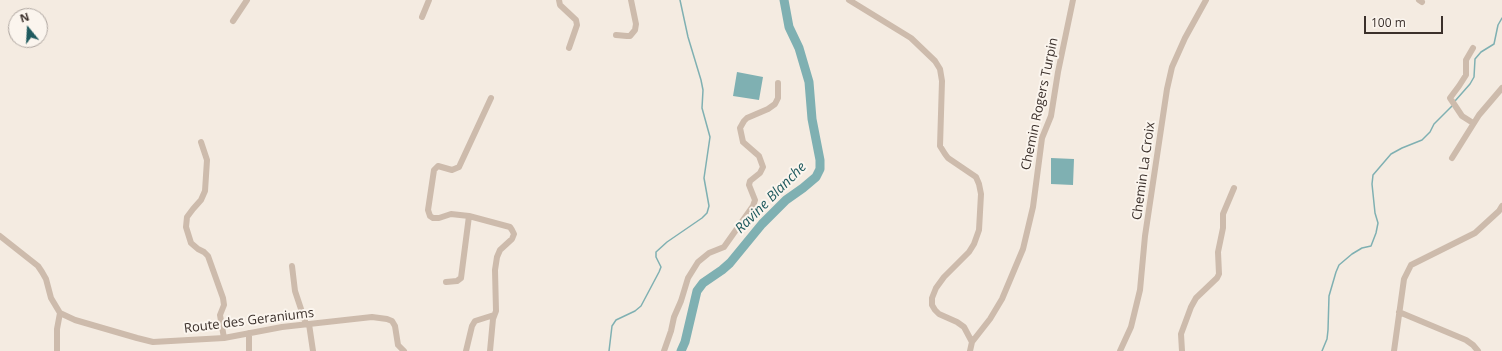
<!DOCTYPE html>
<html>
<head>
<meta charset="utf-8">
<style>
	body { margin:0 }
	#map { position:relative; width:1502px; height:351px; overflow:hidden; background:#f4ebe1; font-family:"Open Sans",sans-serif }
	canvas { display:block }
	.north { position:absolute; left:8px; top:8px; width:40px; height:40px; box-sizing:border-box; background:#fbf5ee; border:1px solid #aea6a0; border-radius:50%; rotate:342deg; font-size:11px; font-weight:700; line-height:16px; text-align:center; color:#3b302b }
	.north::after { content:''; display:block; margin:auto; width:14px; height:18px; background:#1f5a5e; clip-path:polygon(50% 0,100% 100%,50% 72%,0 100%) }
	.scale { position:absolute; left:1364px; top:16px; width:79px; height:18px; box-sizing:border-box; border:2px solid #3b302b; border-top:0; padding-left:5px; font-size:12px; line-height:14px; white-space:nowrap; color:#3b302b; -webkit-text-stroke:3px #fbf5ee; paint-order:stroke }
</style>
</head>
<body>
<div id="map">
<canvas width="1502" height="351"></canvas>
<div class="north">N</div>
<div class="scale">100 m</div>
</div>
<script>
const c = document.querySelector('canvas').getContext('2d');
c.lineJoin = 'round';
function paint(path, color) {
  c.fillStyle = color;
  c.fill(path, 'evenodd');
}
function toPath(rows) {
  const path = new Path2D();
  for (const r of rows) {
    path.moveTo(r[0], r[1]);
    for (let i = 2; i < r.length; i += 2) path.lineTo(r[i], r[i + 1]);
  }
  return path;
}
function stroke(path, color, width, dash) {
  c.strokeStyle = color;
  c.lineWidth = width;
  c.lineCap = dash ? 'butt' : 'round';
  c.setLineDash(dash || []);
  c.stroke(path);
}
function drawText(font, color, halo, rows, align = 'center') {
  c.font = font + ' "Open Sans",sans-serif';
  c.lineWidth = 4;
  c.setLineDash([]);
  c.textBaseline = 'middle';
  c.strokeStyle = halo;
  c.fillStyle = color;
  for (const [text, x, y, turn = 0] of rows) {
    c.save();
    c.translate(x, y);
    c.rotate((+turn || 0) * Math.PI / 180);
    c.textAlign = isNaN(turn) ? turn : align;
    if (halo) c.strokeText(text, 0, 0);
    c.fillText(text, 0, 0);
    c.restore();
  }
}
const water = toPath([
	[737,72,763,77,759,100,733,96],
	[1051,158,1074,159,1073,185,1051,184]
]);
const stream = toPath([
	[1455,101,1470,84,1474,77,1475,59,1481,52,1494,44,1498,25,1502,18],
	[609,351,612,326,616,320,635,311,641,306,659,272,661,267,656,257,656,252,667,242,702,218,707,213,709,206,704,178,710,137,702,108,703,90,701,80,688,37,680,0],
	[1322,351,1327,339,1328,330,1329,296,1336,272,1339,265,1352,254,1362,248,1371,246,1376,233,1378,223,1375,213,1372,184,1373,175,1391,154,1402,148,1422,140,1430,132,1434,124,1452,106]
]);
const river = toPath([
	[681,351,685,342,697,291,703,283,722,270,730,263,762,224,786,200,803,188,816,177,820,169,820,160,812,119,809,82,799,48,789,27,784,0]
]);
const street = toPath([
	[559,0,560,5,576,20,577,25,569,48],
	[849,0,911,38,935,61,940,69,942,81,940,146,945,154,948,158,976,177,979,184,981,194,979,230,974,244,969,252,944,277,936,288,932,298,932,305,935,310,939,314,957,322,964,327,972,342,970,351],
	[1419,0,1422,2],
	[422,17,429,0],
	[233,21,247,0],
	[616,35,627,36,630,36,635,30,636,24,631,0],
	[1473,48,1466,60,1466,75,1459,86,1450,98,1462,116,1473,123],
	[201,142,207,160,205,191,201,200,193,209,187,217,186,227,191,243,198,249,204,252,208,256,223,298,224,305,220,315,224,338],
	[1452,158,1479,115,1502,88],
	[0,236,38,266,42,272,46,279,51,298,60,313,75,320,137,338,153,342,224,338,282,327,372,317,387,319,392,321,395,326,398,345,404,351],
	[292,266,295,291,306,324],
	[446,282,457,281,461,278,469,216],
	[1399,312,1466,340,1473,345,1478,351],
	[309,324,313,351],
	[972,342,990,319,1002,299,1023,249,1033,207,1042,138,1051,116,1058,72,1073,0],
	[57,351,57,329,60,313],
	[249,351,249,333],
	[466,351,472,326,475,321,494,315],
	[490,351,493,319,496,311,495,270,497,257,500,250,512,239,514,234,512,230,510,227,469,216,451,214,439,218,433,218,430,216,428,210,434,170,438,166,452,170,459,167,491,98],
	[664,351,671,331,674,317,681,301,688,278,698,262,709,253,724,247,753,206,755,200,749,185,750,181,760,173,763,167,759,156,743,142,740,128,744,121,747,118,768,109,775,104,778,98,778,83],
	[1120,351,1131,327,1140,290,1145,236,1167,89,1172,67,1185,38,1206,0],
	[1182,351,1181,334,1191,307,1196,298,1217,278,1219,274,1218,252,1223,228,1223,214,1234,188],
	[1394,351,1404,279,1411,265,1475,233,1499,211,1502,206]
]);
const streetNames = [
	["Chemin Rogers Turpin",1040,104,-78],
	["Chemin La Croix",1144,171,-82],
	["Route des Geraniums",249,321,-7]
];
const waterNames = [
	["Ravine Blanche",771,198,-45]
];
paint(water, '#7fb0b2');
stroke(stream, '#7fb0b2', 1.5);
stroke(river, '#7fb0b2', 9);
stroke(street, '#cdbbac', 6);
drawText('13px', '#3b302b', '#fbf5ee', streetNames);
drawText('italic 14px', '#1f5a5e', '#fbf5ee', waterNames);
</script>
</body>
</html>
